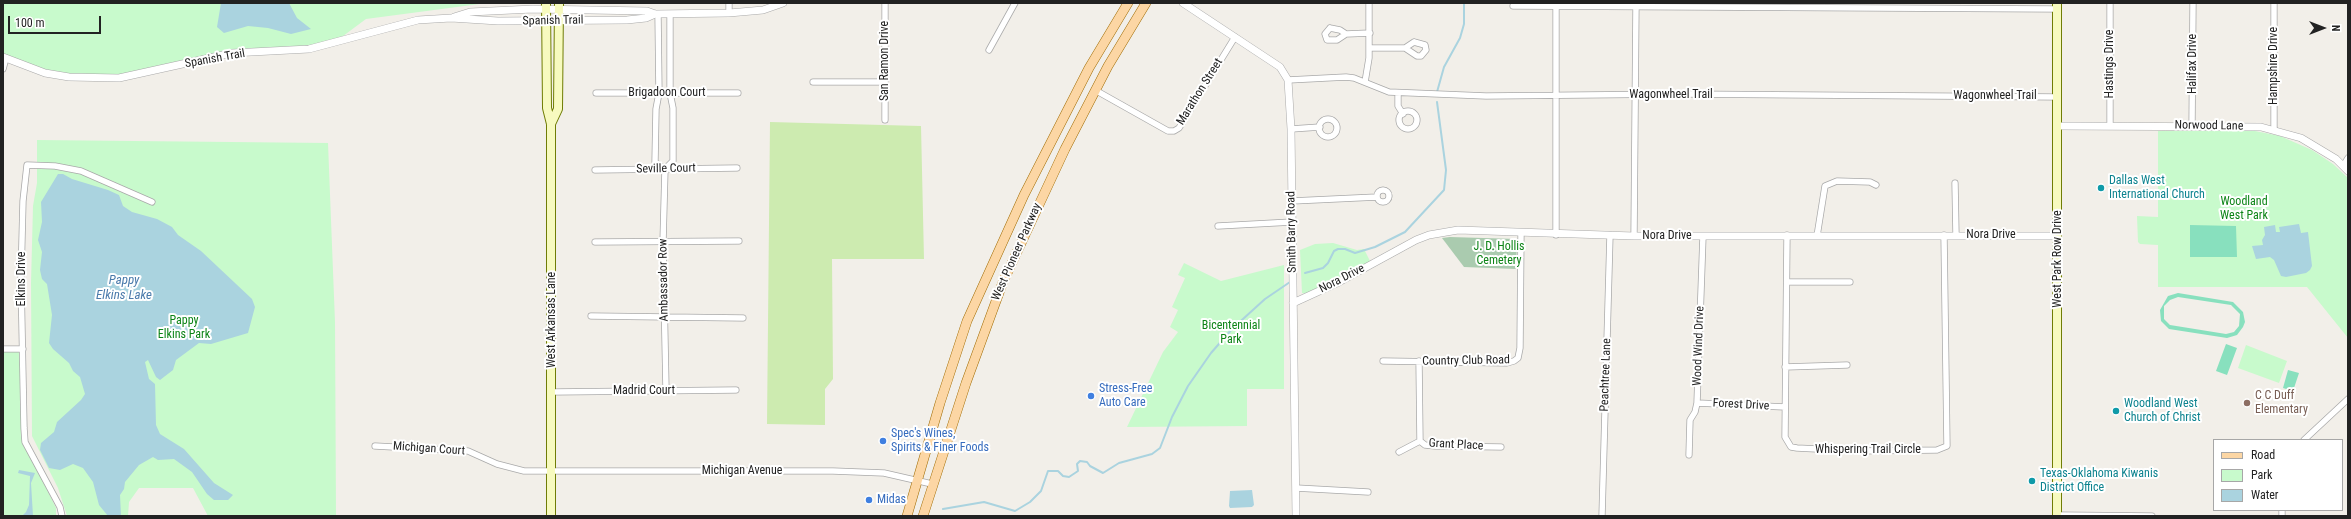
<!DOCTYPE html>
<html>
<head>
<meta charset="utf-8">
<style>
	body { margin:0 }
	#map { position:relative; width:2351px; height:519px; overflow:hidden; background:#f2efe9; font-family:"Roboto Condensed",sans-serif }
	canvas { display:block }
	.frame { position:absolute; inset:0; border:4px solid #222; pointer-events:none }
	.legend { position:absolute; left:2213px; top:439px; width:130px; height:72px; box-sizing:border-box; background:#fff; border:1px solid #a7a7a7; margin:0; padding:5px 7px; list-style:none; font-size:12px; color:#222 }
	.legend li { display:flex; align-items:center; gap:8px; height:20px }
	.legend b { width:20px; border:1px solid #a7a7a7 }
	.north { position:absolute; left:2303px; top:8px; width:40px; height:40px; -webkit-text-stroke:3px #fff; paint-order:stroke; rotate:90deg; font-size:11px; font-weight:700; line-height:16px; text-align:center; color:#222 }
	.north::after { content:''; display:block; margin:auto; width:14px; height:18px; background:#222; clip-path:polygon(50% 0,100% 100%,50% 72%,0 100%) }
	.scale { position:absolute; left:8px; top:16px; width:93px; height:18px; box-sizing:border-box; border:2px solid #222; border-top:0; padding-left:5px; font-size:12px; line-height:14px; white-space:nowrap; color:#222; -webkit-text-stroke:3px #fff; paint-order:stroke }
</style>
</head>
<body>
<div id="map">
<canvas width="2351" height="519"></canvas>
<div class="frame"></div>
<ul class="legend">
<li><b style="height:5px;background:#fcd6a4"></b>Road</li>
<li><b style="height:11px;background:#c8facc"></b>Park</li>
<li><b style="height:11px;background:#aad3df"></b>Water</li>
</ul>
<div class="north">N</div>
<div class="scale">100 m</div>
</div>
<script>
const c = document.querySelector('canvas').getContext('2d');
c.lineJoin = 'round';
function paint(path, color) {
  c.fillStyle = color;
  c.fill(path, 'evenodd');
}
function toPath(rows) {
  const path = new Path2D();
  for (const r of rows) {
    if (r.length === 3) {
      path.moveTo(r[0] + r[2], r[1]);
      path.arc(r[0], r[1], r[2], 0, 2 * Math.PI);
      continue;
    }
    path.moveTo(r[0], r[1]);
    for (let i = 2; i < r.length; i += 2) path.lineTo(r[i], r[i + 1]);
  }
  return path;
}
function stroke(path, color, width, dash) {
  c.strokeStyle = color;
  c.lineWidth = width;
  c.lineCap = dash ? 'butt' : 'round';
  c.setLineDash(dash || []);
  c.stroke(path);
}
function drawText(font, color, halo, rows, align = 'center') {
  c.font = font + ' "Roboto Condensed",sans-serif';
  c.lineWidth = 4;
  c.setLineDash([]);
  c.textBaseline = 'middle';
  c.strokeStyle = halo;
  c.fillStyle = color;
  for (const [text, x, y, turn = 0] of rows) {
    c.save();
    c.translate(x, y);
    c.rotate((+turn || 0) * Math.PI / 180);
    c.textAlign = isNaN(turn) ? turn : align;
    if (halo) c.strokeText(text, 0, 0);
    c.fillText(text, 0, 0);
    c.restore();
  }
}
const grass = toPath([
	[770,122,921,126,924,259,832,259,833,379,825,389,825,425,767,424]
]);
const cemetery = toPath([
	[1450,237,1517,239,1516,269,1464,267,1442,238]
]);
const park = toPath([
	[3,3,487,3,366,19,335,42,187,63,119,78,45,73,3,58],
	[2158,131,2255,131,2280,136,2312,150,2333,164,2348,178,2348,338,2307,287,2158,287,2158,245,2140,244,2138,242,2137,216,2158,217],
	[37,140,328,143,335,322,336,516,208,516,193,488,139,488,129,502,128,516,67,516,58,488,32,436,31,283,33,206,37,183],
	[1333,243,1357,250,1364,249,1371,263,1308,294,1302,293,1300,250,1315,244],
	[1184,263,1221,281,1284,265,1284,389,1247,389,1247,426,1127,427,1163,352,1178,332,1170,327,1178,310,1172,307,1185,278,1178,275],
	[2246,345,2287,361,2279,383,2238,368],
	[3,351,21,351,23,428,33,461,56,508,56,516,3,516]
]);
const pitch = toPath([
	[2190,225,2236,226,2237,257,2190,257],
	[2178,293,2233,302,2243,312,2245,322,2243,327,2237,335,2227,338,2169,329,2161,321,2160,310,2168,296],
	[2178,297,2231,305,2240,314,2239,326,2234,332,2226,334,2170,325,2164,319,2164,306,2170,300],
	[2226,344,2237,348,2227,375,2216,371],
	[2288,370,2299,373,2293,391,2283,388]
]);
const water = toPath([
	[221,3,289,3,297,18,311,29,291,34,268,28,248,26,224,33,217,27],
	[58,174,63,174,72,179,108,190,119,195,123,206,132,212,157,219,172,227,178,235,201,251,252,299,255,307,248,333,211,344,199,343,176,360,173,370,160,380,156,377,148,360,145,362,149,379,155,384,156,425,160,434,184,449,214,483,233,495,228,500,214,500,207,494,192,472,174,459,158,460,153,457,139,465,125,482,124,489,120,495,121,516,108,516,99,505,93,482,83,468,73,464,60,470,49,468,40,450,41,443,54,432,57,422,81,400,85,394,80,377,73,371,69,363,53,349,49,343,52,315,47,284,42,279,40,270,42,252,38,240,42,222,41,202],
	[2299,224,2301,233,2308,232,2312,266,2310,270,2306,273,2286,277,2281,276,2274,260,2270,257,2256,259,2252,246,2263,245,2262,240,2265,235,2264,227,2275,225,2276,232,2280,232,2279,227],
	[19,470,35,473,31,483,33,516,22,516,26,512,29,505,30,476,18,473],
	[1252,490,1254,505,1252,507,1230,508,1229,506,1230,491]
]);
const stream = toPath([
	[1437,92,1444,67,1460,38,1464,24,1464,3],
	[1305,273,1323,268,1328,263,1334,251,1338,249,1345,249,1355,253,1375,247,1405,232,1444,190,1446,170,1437,102],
	[943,509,984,502,1015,511,1030,502,1041,491,1048,471,1058,471,1063,476,1069,477,1078,471,1077,464,1080,461,1087,462,1090,466,1103,473,1119,463,1152,454,1160,448,1172,417,1188,386,1211,353,1232,329,1265,299,1290,282]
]);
const minor = toPath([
	[1556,3,1556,235],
	[2274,3,2274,130],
	[1513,6,2057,9],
	[729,13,729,3],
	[658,14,659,93,656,109,655,162,665,169],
	[1330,28,1340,30,1346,34,1337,40,1327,40,1325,34,1330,28],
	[1346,34,1370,33],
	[1414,42,1425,45,1426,50,1421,56,1417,56,1405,48,1414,42],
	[1370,48,1405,48],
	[989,50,1015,3],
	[3,69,6,58],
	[1288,80,1346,77,1354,78,1389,92,1486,96,1680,94,2058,97],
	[813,82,885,82],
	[1365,82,1369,58,1369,3],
	[1095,90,1168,131,1174,131,1179,128,1235,37],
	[596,93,738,93],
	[1398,93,1398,106,1403,114],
	[1408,120,9],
	[1328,128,9],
	[885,120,885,3],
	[2110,126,2110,3],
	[2192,126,2193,3],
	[1291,129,1320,127],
	[2343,166,2348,158],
	[595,170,737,168],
	[1955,183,1956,235],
	[1383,196,6],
	[1292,201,1377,197],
	[1218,226,1292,222],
	[1787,235,1785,437,1791,447,1797,448,1857,451,1937,450,1947,446,1944,235],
	[1634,236,1636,4],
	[1817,236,1825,186,1837,181,1870,182,1876,185],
	[595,242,739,241],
	[1787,282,1850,282],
	[591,316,743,318],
	[3,349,23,349],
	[1383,361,1507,363,1514,361,1518,358,1520,348,1521,233],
	[1419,361,1420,441,1425,445,1435,446,1501,447],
	[1785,367,1847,365],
	[666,390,663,242,665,169,673,161,673,108,670,93,670,14],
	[552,392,736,390],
	[1697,403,1785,407],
	[2304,440,2348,399],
	[375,446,468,451,497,464,524,471,833,471,884,473,932,484],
	[1399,452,1420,441],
	[1689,455,1690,420,1695,412,1697,403,1703,236],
	[1296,488,1368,492],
	[2057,515,2152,516],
	[62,516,60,507,25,442,24,428,21,278,23,201,27,165,55,166,81,171,152,202],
	[1602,516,1610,235],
	[2282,516,2282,510]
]);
const tertiary = toPath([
	[1183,3,1280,67,1288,80,1291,129,1296,516],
	[454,17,470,12,533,9,647,11,655,14,729,13,763,10,783,3],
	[3,57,45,73,69,77,119,78,232,53,309,49,418,20,451,18,498,21,627,20,646,18,655,14],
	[2058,126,2261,127,2301,138,2336,159,2348,171],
	[1293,303,1339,282,1416,240,1429,235,1458,230,1634,236,2058,236]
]);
const secondary = toPath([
	[546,3,547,108,551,124,551,516],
	[2057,3,2057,516],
	[551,124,558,109,559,3]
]);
const primary = toPath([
	[907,516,940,403,967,321,1024,195,1089,68,1128,3],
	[923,516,966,383,1003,282,1065,149,1108,66,1146,3]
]);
const markers = [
	[2101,188,4,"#0f9aa8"],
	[1091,396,4,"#3f7fe0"],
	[2247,403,4,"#8d6e63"],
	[2116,411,4,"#0f9aa8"],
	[883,441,4,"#3f7fe0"],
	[2032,481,4,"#0f9aa8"],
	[869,500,4,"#3f7fe0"]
];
const streetNames = [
	["Spanish Trail",553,21,-1],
	["Spanish Trail",215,59,-10],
	["San Ramon Drive",885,61,-90],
	["Hastings Drive",2110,64,-90],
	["Halifax Drive",2193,64,-90],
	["Hampshire Drive",2274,66,-90],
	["Marathon Street",1200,92,-58],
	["Brigadoon Court",667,93],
	["Wagonwheel Trail",1671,95],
	["Wagonwheel Trail",1995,96],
	["Norwood Lane",2209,126,1],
	["Seville Court",666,169,-1],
	["Smith Barry Road",1292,232,-91],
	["Nora Drive",1991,235],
	["Nora Drive",1667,236],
	["West Pioneer Parkway",1017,252,-66],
	["West Park Row Drive",2058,259,-90],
	["Elkins Drive",22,279,-90],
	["Nora Drive",1342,279,-27],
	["Ambassador Row",664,280,-91],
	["West Arkansas Lane",552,320,-90],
	["Wood Wind Drive",1699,346,-88],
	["Country Club Road",1466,361,-1],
	["Peachtree Lane",1606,375,-88],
	["Madrid Court",644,391],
	["Forest Drive",1741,405,3],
	["Grant Place",1456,445,3],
	["Michigan Court",429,449,4],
	["Whispering Trail Circle",1868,450],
	["Michigan Avenue",742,471]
];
const cultureNames = [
	["Dallas West",2109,181],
	["International Church",2109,195],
	["Woodland West",2124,404],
	["Church of Christ",2124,418],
	["Texas-Oklahoma Kiwanis",2040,474],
	["District Office",2040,488]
];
const parkNames = [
	["Woodland",2244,202],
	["West Park",2244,216],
	["J. D. Hollis",1499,247],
	["Cemetery",1499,261],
	["Pappy",184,321],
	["Elkins Park",184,335],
	["Bicentennial",1231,326],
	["Park",1231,340]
];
const shopNames = [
	["Stress-Free",1099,389],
	["Auto Care",1099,403],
	["Spec's Wines,",891,434],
	["Spirits & Finer Foods",891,448],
	["Midas",877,500]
];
const educationNames = [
	["C C Duff",2255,396],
	["Elementary",2255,410]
];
const waterNames = [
	["Pappy",124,281],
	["Elkins Lake",124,296]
];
paint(grass, '#cdebb0');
paint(cemetery, '#aacbaf');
paint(park, '#c8facc');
paint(pitch, '#88e0be');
paint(water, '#aad3df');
stroke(stream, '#aad3df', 2);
stroke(minor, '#a9a9a9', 7);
stroke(tertiary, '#a9a9a9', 8);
stroke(secondary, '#707d05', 10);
stroke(primary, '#a06b00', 10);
stroke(minor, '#fff', 5.5);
stroke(tertiary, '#fff', 7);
stroke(secondary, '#f7fabf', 8);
stroke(primary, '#fcd6a4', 9);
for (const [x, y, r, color] of markers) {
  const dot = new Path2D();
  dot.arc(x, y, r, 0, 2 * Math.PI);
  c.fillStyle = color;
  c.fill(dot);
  stroke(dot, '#fff', 1.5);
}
drawText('12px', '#222', '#fff', streetNames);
drawText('12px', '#0d838f', '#fff', cultureNames, 'left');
drawText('12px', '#0c8416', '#fff', parkNames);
drawText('12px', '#366cbe', '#fff', shopNames, 'left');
drawText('12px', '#785e54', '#fff', educationNames, 'left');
drawText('italic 13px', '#4a7aab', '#fff', waterNames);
</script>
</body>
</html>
